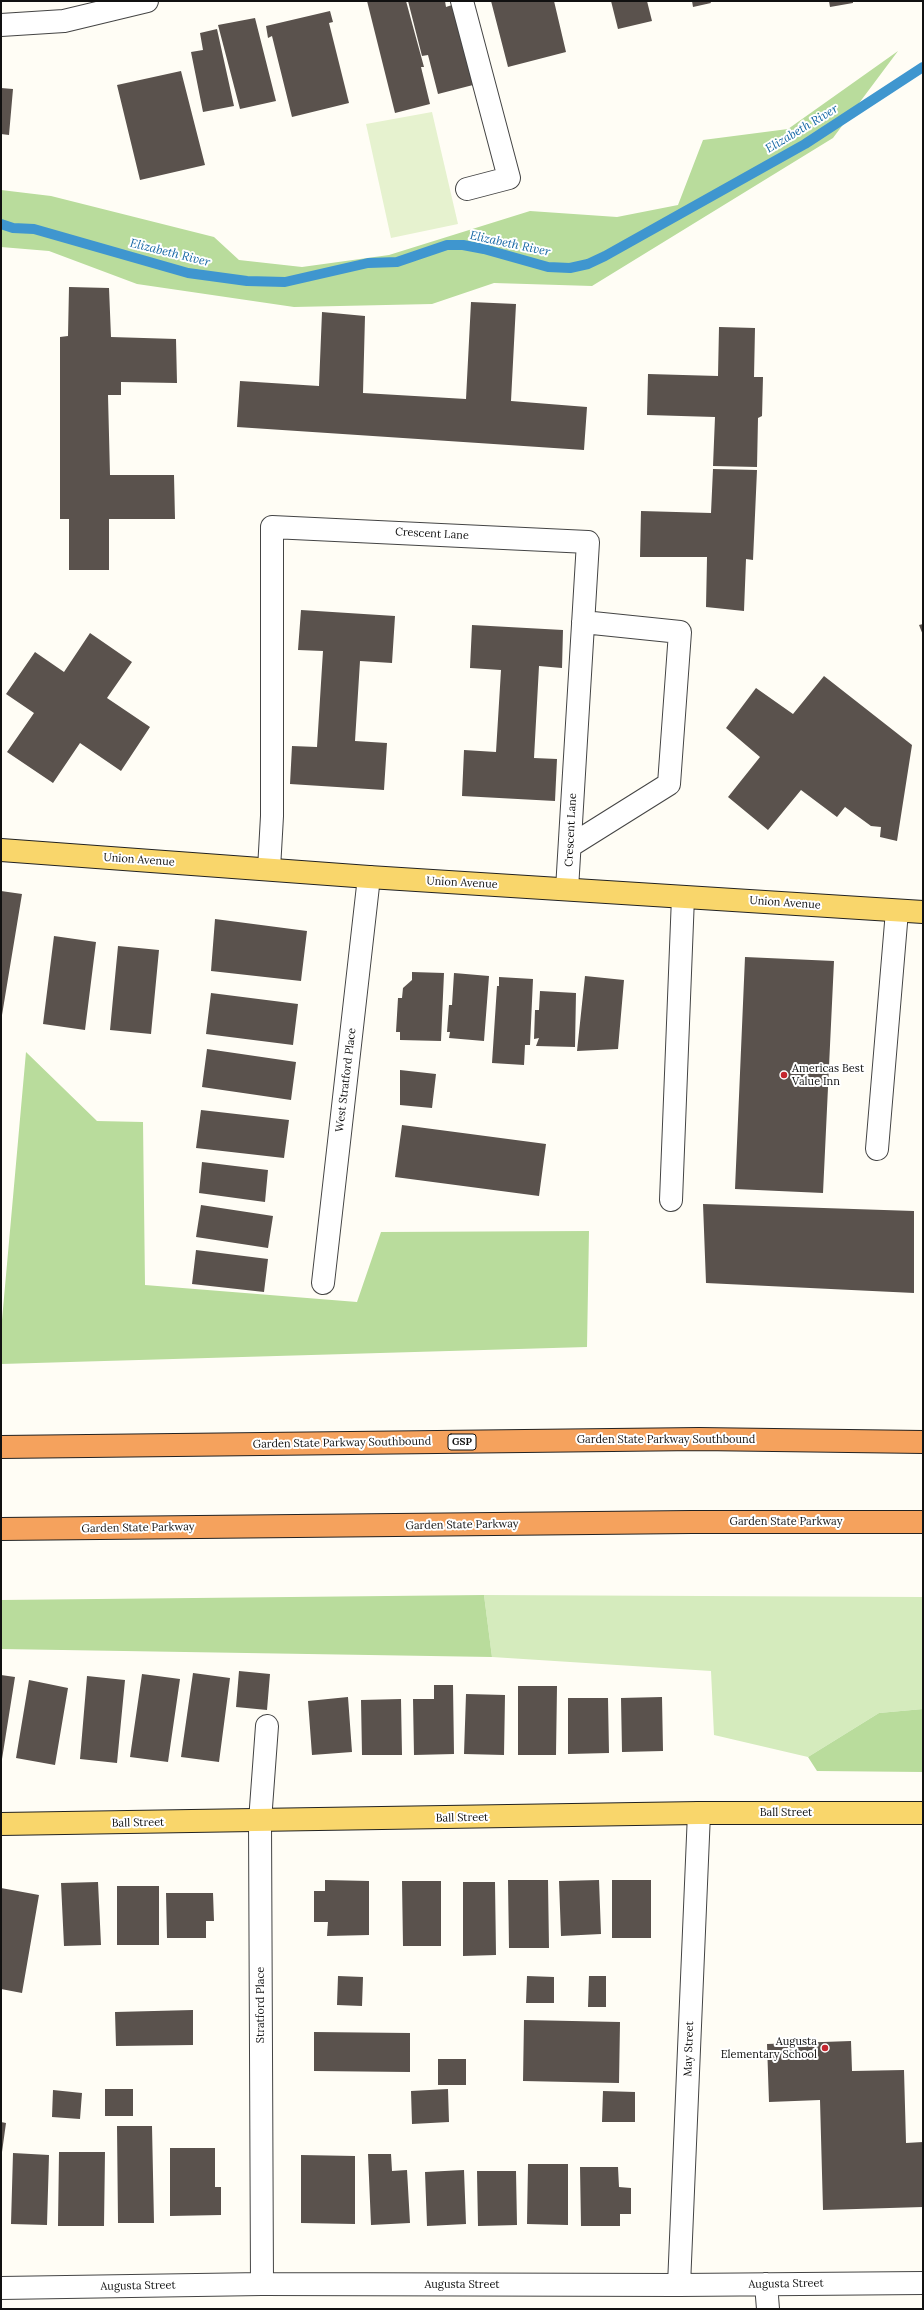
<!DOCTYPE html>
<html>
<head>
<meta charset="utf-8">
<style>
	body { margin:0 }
	#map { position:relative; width:924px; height:2310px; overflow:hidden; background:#fffdf5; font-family:Lora,serif }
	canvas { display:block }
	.frame { position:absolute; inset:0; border:2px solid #111; pointer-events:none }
</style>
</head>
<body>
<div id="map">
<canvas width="924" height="2310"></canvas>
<div class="frame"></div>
</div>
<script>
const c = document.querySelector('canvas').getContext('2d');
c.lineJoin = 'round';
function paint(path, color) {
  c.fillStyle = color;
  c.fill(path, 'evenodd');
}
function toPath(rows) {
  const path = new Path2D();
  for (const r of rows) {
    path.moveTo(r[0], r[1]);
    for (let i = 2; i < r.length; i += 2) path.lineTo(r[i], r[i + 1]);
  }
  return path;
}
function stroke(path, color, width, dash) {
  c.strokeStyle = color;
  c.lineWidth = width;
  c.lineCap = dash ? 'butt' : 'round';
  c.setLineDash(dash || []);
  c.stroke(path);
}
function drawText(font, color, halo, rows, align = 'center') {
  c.font = font + ' Lora,serif';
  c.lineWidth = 4;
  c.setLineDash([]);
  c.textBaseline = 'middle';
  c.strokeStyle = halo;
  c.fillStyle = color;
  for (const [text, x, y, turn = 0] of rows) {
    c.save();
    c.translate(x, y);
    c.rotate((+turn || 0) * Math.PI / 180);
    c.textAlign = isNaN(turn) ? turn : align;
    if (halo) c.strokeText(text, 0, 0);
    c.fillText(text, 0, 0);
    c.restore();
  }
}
const green = toPath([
	[484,1595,923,1597,923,1709,879,1713,808,1757,714,1735,711,1671,492,1657]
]);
const forest = toPath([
	[898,51,833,138,592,286,494,283,432,304,294,307,137,284,49,251,1,247,1,190,51,196,214,237,239,260,302,267,389,255,530,211,617,217,678,205,703,140,788,129],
	[26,1052,97,1121,143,1122,145,1285,357,1302,381,1232,589,1231,587,1347,1,1364,1,1331],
	[484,1595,492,1657,1,1649,1,1600],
	[923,1709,923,1772,817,1771,808,1757,879,1713]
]);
const pitch = toPath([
	[432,112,458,224,391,238,366,124]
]);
const stream = toPath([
	[1,224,13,228,34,229,188,273,247,281,285,282,368,263,397,262,447,245,463,245,484,249,548,267,570,268,588,264,605,256,805,144,923,67]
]);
const building = toPath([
	[367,1,406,1,424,67,421,67,430,104,395,113],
	[408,1,445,1,446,7,452,5,473,85,438,94,428,55,422,56],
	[491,1,554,1,566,52,508,67],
	[611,1,647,1,652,21,618,29],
	[692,1,710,1,711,3,693,7],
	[829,1,853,1,853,3,830,7],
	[330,11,333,22,329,23,349,103,292,117,272,36,268,38,266,26],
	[255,18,276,101,240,109,218,25],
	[217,29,234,106,203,112,191,52,203,50,200,33],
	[181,71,205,165,140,180,117,85],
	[1,88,13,89,9,135,1,134],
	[69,287,109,288,111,337,176,339,177,383,121,382,121,395,108,395,110,475,174,475,175,519,109,519,109,570,69,570,69,519,60,519,60,337,68,336],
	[471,302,516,304,511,401,587,407,584,450,237,427,240,381,319,386,322,312,365,316,363,393,466,399],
	[719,327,755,328,754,377,763,377,762,416,758,418,757,467,713,466,715,417,647,415,648,374,718,376],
	[713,469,757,470,753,560,746,559,744,611,706,607,707,557,640,557,641,511,711,513],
	[301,610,395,616,392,663,360,661,355,741,387,743,384,790,290,784,292,746,317,747,323,651,298,650],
	[923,624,923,635,919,625],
	[472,625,563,630,562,668,539,666,534,758,557,759,555,801,462,796,464,750,496,752,501,670,470,668],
	[90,633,132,662,107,698,150,727,121,771,80,743,53,783,7,752,34,713,6,694,35,652,64,672],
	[824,676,912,745,897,841,880,837,881,827,871,826,845,807,837,817,801,790,768,830,728,797,760,757,726,728,756,688,793,714],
	[1,891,22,894,2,1015,1,1015],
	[215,919,307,931,301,981,211,971],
	[54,936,96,942,85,1030,43,1024],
	[118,946,159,950,151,1034,110,1030],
	[745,957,834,961,823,1193,735,1189],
	[412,972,444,973,441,1041,400,1040,400,1032,396,1032,398,998,402,998,403,988,412,980],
	[454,973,489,976,484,1041,449,1038,450,1032,447,1032,449,1005,452,1005],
	[585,976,624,980,618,1049,577,1051],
	[499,977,533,979,530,1045,525,1045,524,1065,492,1063,497,986,499,986],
	[540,991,576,993,575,1047,536,1046,539,1038,534,1039,535,1010,539,1010],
	[211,993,298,1004,293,1045,206,1034],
	[207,1049,296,1062,291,1100,202,1087],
	[400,1070,436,1074,432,1108,400,1105],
	[201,1110,289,1120,284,1158,196,1148],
	[402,1125,546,1144,539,1196,395,1177],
	[202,1162,268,1170,265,1202,199,1193],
	[703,1204,914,1211,914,1293,706,1283],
	[201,1205,273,1216,268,1248,196,1237],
	[196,1250,268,1259,264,1292,192,1284],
	[239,1671,270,1674,267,1710,236,1707],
	[193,1673,230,1678,219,1762,181,1757],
	[142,1674,180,1679,168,1762,130,1757],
	[1,1675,15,1677,2,1759,1,1759],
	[87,1676,125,1680,117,1763,80,1759],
	[29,1680,68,1688,55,1765,16,1758],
	[434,1685,453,1685,454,1754,414,1755,413,1699,434,1699],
	[518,1686,557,1686,556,1755,518,1755],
	[466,1694,505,1695,504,1755,464,1754],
	[348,1697,352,1752,312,1755,308,1701],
	[662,1697,663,1751,622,1752,621,1698],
	[568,1698,608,1698,609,1753,568,1754],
	[401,1699,402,1755,362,1755,361,1700],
	[325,1880,369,1881,369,1935,327,1936,328,1922,314,1922,314,1891,325,1891],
	[508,1880,548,1880,549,1948,509,1948],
	[599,1880,601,1934,561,1936,559,1881],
	[612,1880,651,1880,651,1938,612,1938],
	[402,1881,441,1881,441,1946,403,1946],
	[98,1882,101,1945,64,1946,61,1883],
	[463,1882,495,1882,496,1955,463,1956],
	[117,1886,159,1886,159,1945,117,1945],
	[1,1888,39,1895,22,1993,1,1989],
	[166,1893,213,1893,214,1921,206,1921,206,1938,167,1938],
	[338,1976,363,1977,362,2006,337,2005],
	[527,1976,554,1977,554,2003,526,2003],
	[589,1976,606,1976,606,2007,588,2007],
	[193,2010,193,2045,116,2046,115,2012],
	[524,2020,620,2022,619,2083,523,2081],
	[314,2032,410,2033,410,2072,314,2071],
	[851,2041,852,2071,904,2070,906,2143,923,2142,923,2207,823,2210,820,2100,769,2102,767,2044],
	[438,2059,466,2059,466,2085,438,2085],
	[105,2089,133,2089,133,2116,105,2116],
	[448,2089,449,2122,412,2124,411,2091],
	[53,2090,82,2093,80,2119,52,2117],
	[603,2091,635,2092,635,2122,602,2122],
	[1,2122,6,2123,2,2152,1,2152],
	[117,2126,152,2126,154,2223,118,2223],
	[170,2148,215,2148,215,2187,221,2187,221,2215,170,2216],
	[59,2152,105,2152,104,2226,58,2226],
	[13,2153,49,2155,47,2225,11,2224],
	[368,2154,391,2154,392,2171,407,2170,410,2223,371,2225],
	[301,2155,355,2156,355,2224,301,2223],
	[528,2164,568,2164,568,2225,527,2224],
	[580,2167,618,2167,619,2187,631,2188,631,2214,620,2214,620,2226,581,2226],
	[464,2170,466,2224,427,2226,425,2172],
	[477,2171,516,2171,517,2225,478,2226]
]);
const minor = toPath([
	[462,1,509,178,467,189],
	[1,25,64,21,147,1],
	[570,846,669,784,680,632,583,622],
	[269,869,272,816,272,527,588,542,567,889],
	[877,1149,897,911],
	[671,1200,683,897],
	[323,1283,369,877],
	[262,2284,260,1821,267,1726],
	[766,2284,768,2309],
	[679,2285,699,1813],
	[1,2288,262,2284,679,2285,923,2283]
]);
const major = toPath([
	[1,850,369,877,923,912],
	[1,1824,699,1813,923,1813]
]);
const highway = toPath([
	[1,1447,699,1439,923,1442],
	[1,1529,691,1522,923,1522]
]);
const markers = [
	[784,1075,4,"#c4262e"],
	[825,2048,4,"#c4262e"]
];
const shields = [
	[462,1442,28]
];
const shieldNames = [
	["GSP",462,1442]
];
const streetNames = [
	["Crescent Lane",432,534,3],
	["Crescent Lane",571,830,-87],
	["Union Avenue",139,860,4],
	["Union Avenue",462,883,3],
	["Union Avenue",785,903,4],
	["West Stratford Place",346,1080,-83],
	["Garden State Parkway Southbound",666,1440],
	["Garden State Parkway Southbound",342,1443,-1],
	["Garden State Parkway",786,1522],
	["Garden State Parkway",462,1525,-1],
	["Garden State Parkway",138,1528,-1],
	["Ball Street",786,1813],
	["Ball Street",462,1818,-1],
	["Ball Street",138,1823,-1],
	["Stratford Place",261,2005,-90],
	["May Street",689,2049,-88],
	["Augusta Street",786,2284,-1],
	["Augusta Street",462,2285],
	["Augusta Street",138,2286,-1]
];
const poiNames = [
	["Americas Best",792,1069],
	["Value Inn",792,1082],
	["Augusta",817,2042,"right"],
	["Elementary School",817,2055,"right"]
];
const waterNames = [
	["Elizabeth River",802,129,-31],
	["Elizabeth River",510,244,12],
	["Elizabeth River",170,253,14]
];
paint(green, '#d5ebbd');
paint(forest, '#b9dc9c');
paint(pitch, '#e6f2cf');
stroke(stream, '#3f96cf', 10);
paint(building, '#5a524d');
stroke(minor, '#444', 24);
stroke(major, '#222', 24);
stroke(highway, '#222', 24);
stroke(minor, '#fff', 22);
stroke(major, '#f9d66b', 22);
stroke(highway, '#f5a25d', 22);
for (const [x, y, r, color] of markers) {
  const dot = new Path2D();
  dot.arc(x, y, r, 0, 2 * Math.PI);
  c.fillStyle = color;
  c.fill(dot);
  stroke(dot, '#fff', 1.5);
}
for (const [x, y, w] of shields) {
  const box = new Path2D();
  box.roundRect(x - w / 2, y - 8, w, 16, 3);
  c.fillStyle = '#fff';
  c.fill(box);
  stroke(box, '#111', 1);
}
drawText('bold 10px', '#111', null, shieldNames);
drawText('11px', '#111', '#fff', streetNames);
drawText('11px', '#111', '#fff', poiNames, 'left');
drawText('italic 12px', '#1768a6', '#fff', waterNames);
</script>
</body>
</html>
